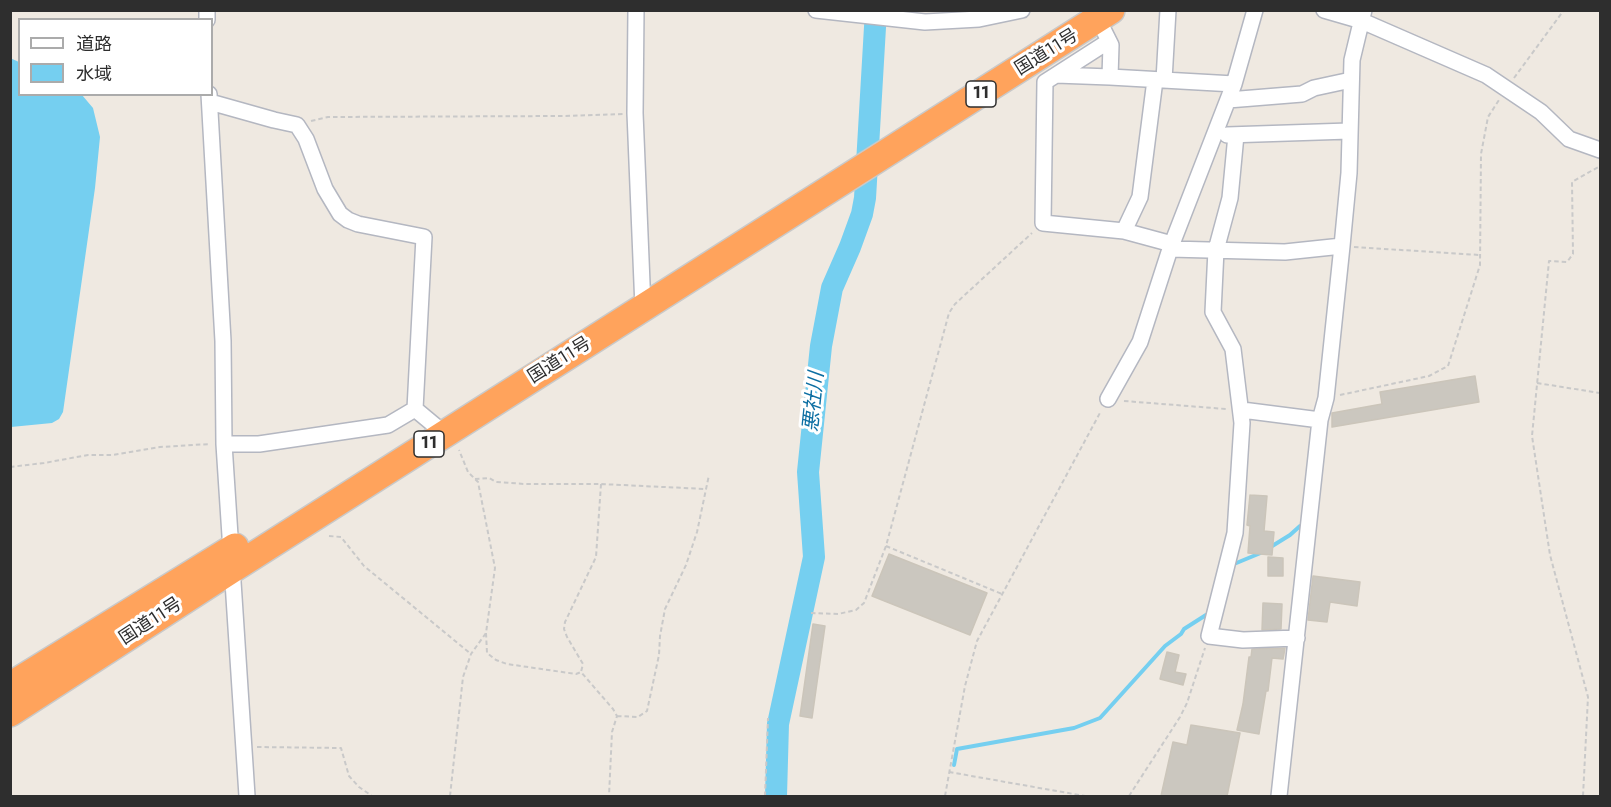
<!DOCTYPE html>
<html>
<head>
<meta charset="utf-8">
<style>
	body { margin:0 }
	#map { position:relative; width:1611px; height:807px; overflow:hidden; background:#efe9e1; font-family:Jost,"Noto Sans JP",sans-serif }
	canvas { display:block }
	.frame { position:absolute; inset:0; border:12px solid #2e2e2e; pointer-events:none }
	.legend { position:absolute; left:18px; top:18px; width:195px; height:78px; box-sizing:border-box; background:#fff; border:2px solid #ababab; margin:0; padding:8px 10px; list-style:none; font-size:18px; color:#2e2e2e }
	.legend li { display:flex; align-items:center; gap:12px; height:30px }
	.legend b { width:30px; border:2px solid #ababab }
</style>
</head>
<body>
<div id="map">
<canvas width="1611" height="807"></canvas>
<div class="frame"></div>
<ul class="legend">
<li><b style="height:8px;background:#fff"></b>道路</li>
<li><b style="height:16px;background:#75cff0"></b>水域</li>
</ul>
</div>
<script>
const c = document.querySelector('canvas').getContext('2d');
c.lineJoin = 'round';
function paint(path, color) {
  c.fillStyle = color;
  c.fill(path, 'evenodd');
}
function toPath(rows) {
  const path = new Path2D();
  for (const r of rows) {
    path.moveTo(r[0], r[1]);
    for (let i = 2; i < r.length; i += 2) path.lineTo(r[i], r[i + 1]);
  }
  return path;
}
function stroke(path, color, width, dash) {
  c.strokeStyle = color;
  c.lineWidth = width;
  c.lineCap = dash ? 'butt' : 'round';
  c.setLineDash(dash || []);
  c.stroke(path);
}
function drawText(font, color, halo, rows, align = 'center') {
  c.font = font + ' Jost,"Noto Sans JP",sans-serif';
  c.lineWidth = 6;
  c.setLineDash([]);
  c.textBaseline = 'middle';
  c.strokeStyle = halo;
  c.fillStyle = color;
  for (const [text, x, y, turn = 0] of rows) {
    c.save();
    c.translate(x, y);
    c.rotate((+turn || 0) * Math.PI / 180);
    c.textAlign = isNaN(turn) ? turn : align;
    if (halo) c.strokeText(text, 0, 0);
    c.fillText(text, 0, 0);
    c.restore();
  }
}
const water = toPath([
	[10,58,19,62,20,94,82,95,93,108,100,137,95,188,63,412,59,419,52,423,11,427]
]);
const stream = toPath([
	[1269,548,1290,535,1300,526],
	[1234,564,1263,552],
	[954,765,957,749,1074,728,1100,718,1165,646,1181,634,1184,629,1206,615]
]);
const river = toPath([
	[776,796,778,724,814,557,808,472,821,346,832,288,850,247,862,214,865,198,876,10]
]);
const building = toPath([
	[1475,376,1479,402,1332,427,1332,413,1382,404,1380,392,1475,376],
	[1250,495,1267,496,1264,531,1274,532,1272,555,1248,553,1250,526,1247,525,1250,495],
	[889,554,987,593,970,635,872,596,889,554],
	[1268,557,1283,558,1283,576,1268,576,1268,557],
	[1313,576,1360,582,1357,606,1330,602,1327,622,1308,620,1313,576],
	[1263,603,1282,604,1281,629,1262,630,1263,603],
	[813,624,825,626,812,718,800,716,813,624],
	[1285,648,1283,659,1272,658,1268,691,1266,691,1259,734,1237,730,1243,704,1249,657,1251,657,1252,649,1285,648],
	[1167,652,1179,655,1175,672,1186,674,1183,685,1160,679,1167,652],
	[1191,725,1240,733,1227,796,1161,796,1173,742,1187,745,1191,725]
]);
const path = toPath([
	[1514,78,1564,10],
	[311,121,328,117,562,116,623,114],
	[1354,247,1480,255],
	[1537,383,1600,393],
	[1340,395,1429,376,1448,366,1480,265,1481,154,1488,117,1499,100],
	[1124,401,1226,409],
	[10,467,44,463,88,455,113,455,160,447,210,444],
	[475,479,489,478,496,482,525,484,601,484,705,489],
	[601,484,596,557,565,622,564,629,567,637,583,664,581,672,613,709,617,716,612,732,609,796],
	[329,536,341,537,364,566,471,654],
	[886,546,1002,594],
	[811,613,838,614,856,610,864,603,886,546,949,313,955,304,1032,233],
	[486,633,487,653,496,660,507,664,576,674,581,672],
	[617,716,638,717,647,711,659,655,660,636,665,609,686,565,697,532,709,475],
	[257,747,341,748,349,776,359,787,372,796],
	[949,772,1085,796],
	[450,796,463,677,471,654,486,633,495,568,478,482,468,472,459,450],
	[765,796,768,718],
	[945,796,965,686,977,641,1101,411],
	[1129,796,1180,717,1187,703,1205,648],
	[1583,796,1588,697,1550,555,1532,436,1549,261,1567,262,1573,254,1572,182,1600,166]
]);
const street = toPath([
	[207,10,207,20],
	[636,10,635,113,643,308],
	[816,10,925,22,979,19,1022,10],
	[1324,10,1362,21,1486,75,1541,112,1569,139,1600,150],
	[1098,19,1111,45,1110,77,1056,75,1045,82,1043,223,1124,231,1172,244],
	[1056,75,1109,41],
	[1110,77,1234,84],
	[1164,80,1168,10],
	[209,94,223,341,224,444,247,796],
	[1228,100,1302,94,1314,88,1351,80],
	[210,102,274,120,297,125,306,139,325,189,340,214,348,220,358,224,424,237,415,409,445,434],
	[1227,135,1349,131],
	[1236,135,1230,198,1216,250,1213,312,1233,349,1242,423,1235,533,1209,636,1243,640,1297,638],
	[1124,231,1140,197,1155,80],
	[1170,249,1285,252,1342,246],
	[1108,399,1140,342,1170,249,1234,84,1255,10],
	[1242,410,1320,420],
	[224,444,259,444,388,425,415,409],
	[1279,796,1320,420,1326,398,1342,246,1349,173,1352,60,1364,10]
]);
const highway = toPath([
	[10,686,235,547],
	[10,713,231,570,1111,10]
]);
const shields = [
	[981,94,30],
	[429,444,30]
];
const shieldNames = [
	["11",981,94],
	["11",429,444]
];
const streetNames = [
	["国道11号",1047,53,-32],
	["国道11号",560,361,-32],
	["国道11号",151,622,-33]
];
const waterNames = [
	["悪社川",815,402,-84]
];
paint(water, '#75cff0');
stroke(stream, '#75cff0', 4);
stroke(river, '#75cff0', 22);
paint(building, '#cbc7bf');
stroke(building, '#cbc5ba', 1.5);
stroke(street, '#b4b7c1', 18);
stroke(highway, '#c9c9c9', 30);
stroke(path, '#c9c9c9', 2, [4.5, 3]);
stroke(street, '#fff', 15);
stroke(highway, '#ffa35c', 27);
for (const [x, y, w] of shields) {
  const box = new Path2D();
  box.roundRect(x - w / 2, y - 13, w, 26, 4.5);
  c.fillStyle = '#fff';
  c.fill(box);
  stroke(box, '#2e2e2e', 1.5);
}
drawText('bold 16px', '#2e2e2e', null, shieldNames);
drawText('18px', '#2e2e2e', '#fff', streetNames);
drawText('italic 20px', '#0d6fa3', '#fff', waterNames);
</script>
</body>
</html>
